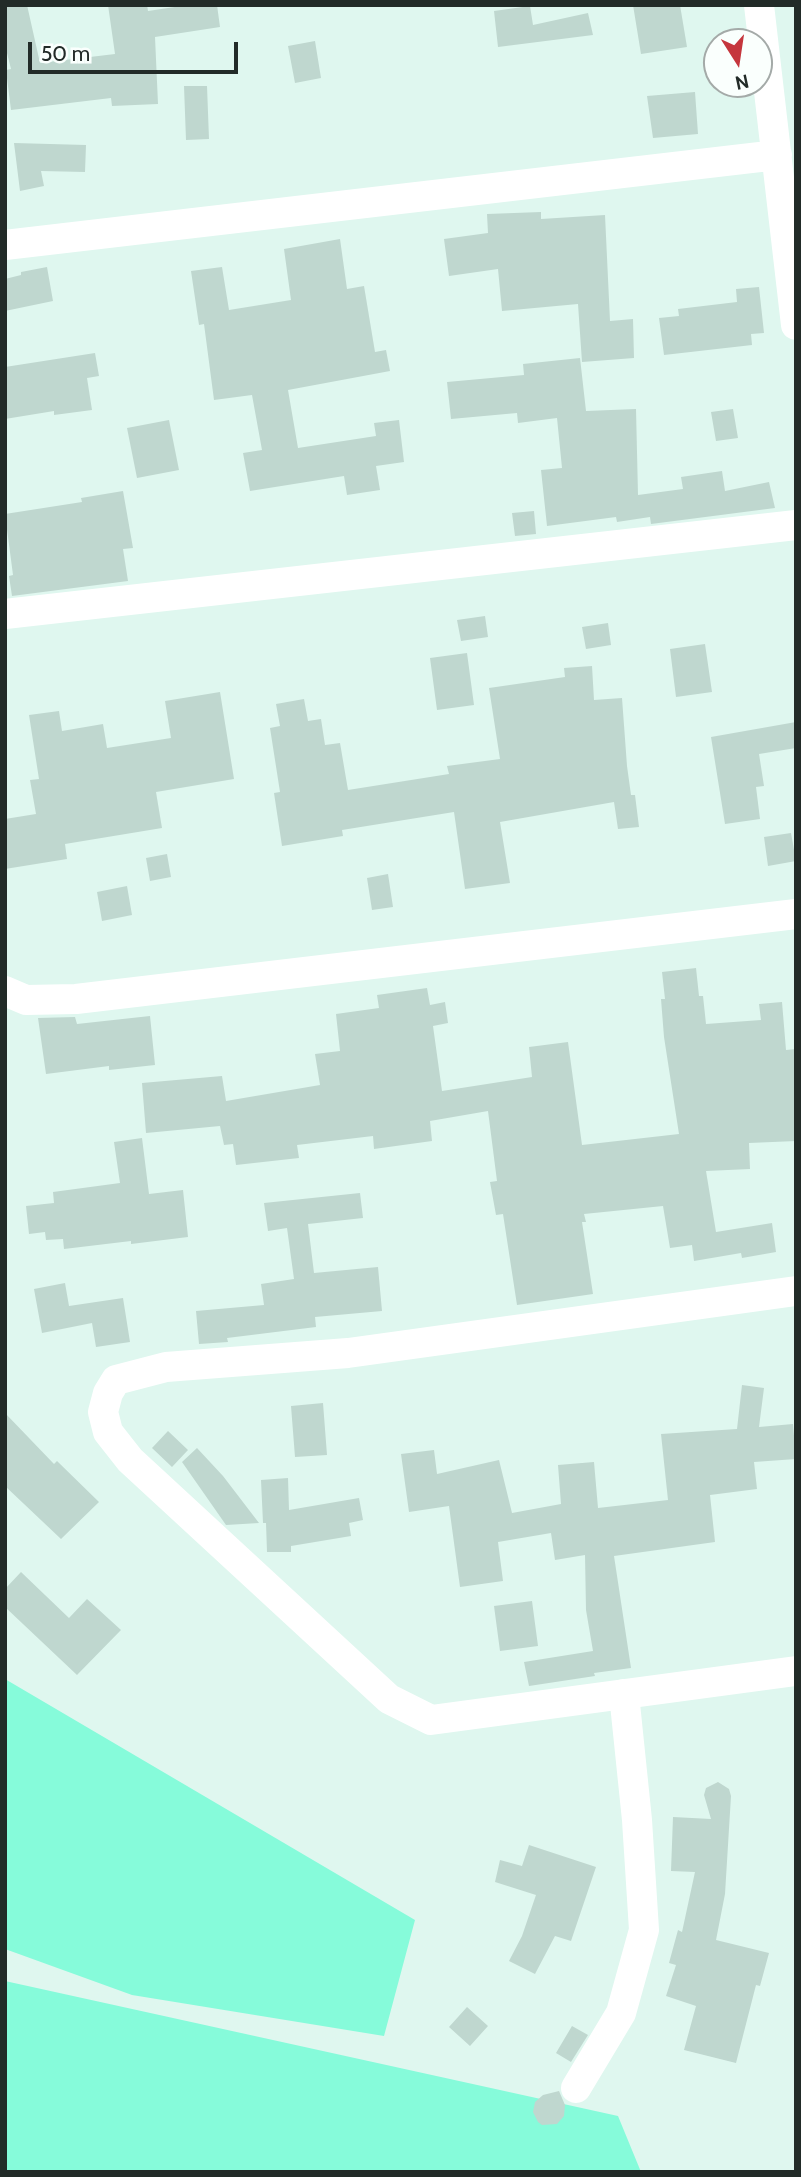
<!DOCTYPE html>
<html>
<head>
<meta charset="utf-8">
<style>
	body { margin:0 }
	#map { position:relative; width:801px; height:2177px; overflow:hidden; background:#dff7ef; font-family:Cabin,sans-serif }
	canvas { display:block }
	.frame { position:absolute; inset:0; border:7px solid #222b28; pointer-events:none }
	.north { position:absolute; left:703px; top:28px; width:70px; height:70px; box-sizing:border-box; background:#fafffd; border:2px solid #a4aaa8; border-radius:50%; rotate:168deg; font-size:19px; font-weight:700; line-height:28px; text-align:center; color:#222b28 }
	.north::after { content:''; display:block; margin:auto; width:24px; height:32px; background:#c5363d; clip-path:polygon(50% 0,100% 100%,50% 72%,0 100%) }
	.scale { position:absolute; left:28px; top:42px; width:210px; height:32px; box-sizing:border-box; border:4px solid #222b28; border-top:0; padding-left:9px; font-size:21px; line-height:24px; white-space:nowrap; color:#222b28; -webkit-text-stroke:5px #fafffd; paint-order:stroke }
</style>
</head>
<body>
<div id="map">
<canvas width="801" height="2177"></canvas>
<div class="frame"></div>
<div class="north">N</div>
<div class="scale">50 m</div>
</div>
<script>
const c = document.querySelector('canvas').getContext('2d');
c.lineJoin = 'round';
function paint(path, color) {
  c.fillStyle = color;
  c.fill(path, 'evenodd');
}
function toPath(rows) {
  const path = new Path2D();
  for (const r of rows) {
    path.moveTo(r[0], r[1]);
    for (let i = 2; i < r.length; i += 2) path.lineTo(r[i], r[i + 1]);
  }
  return path;
}
function stroke(path, color, width, dash) {
  c.strokeStyle = color;
  c.lineWidth = width;
  c.lineCap = dash ? 'butt' : 'round';
  c.setLineDash(dash || []);
  c.stroke(path);
}
const green = toPath([
	[5,1679,415,1920,384,2036,132,1995,5,1949],
	[5,1981,618,2116,641,2172,5,2172]
]);
const building = toPath([
	[5,5,27,5,40,63,115,54,108,5,147,5,148,11,188,5,217,5,220,27,155,37,158,104,112,106,111,98,11,110,6,70,11,69,5,45],
	[633,5,680,5,687,47,641,54],
	[530,6,533,25,588,13,593,35,498,47,494,11],
	[315,41,321,78,295,83,288,46],
	[184,86,207,86,209,139,186,140],
	[695,92,698,134,653,138,647,96],
	[14,143,86,145,85,172,41,171,44,186,20,191],
	[541,212,541,219,605,215,610,321,633,319,634,358,582,362,578,304,502,311,498,269,449,276,444,239,488,233,487,214],
	[340,239,347,289,364,286,375,352,386,350,390,371,288,390,298,448,376,436,374,423,399,420,404,462,376,466,380,490,347,495,344,476,250,491,243,453,262,450,252,395,214,400,204,324,199,325,191,271,222,267,229,310,291,300,284,249],
	[47,267,53,301,5,311,5,279,21,275,21,272],
	[759,287,764,333,751,334,752,345,664,355,659,318,679,316,678,309,737,302,736,289],
	[95,353,99,376,87,378,92,410,54,415,54,411,5,419,5,367],
	[580,358,586,411,636,409,638,495,683,489,681,477,722,471,725,491,769,482,775,508,651,524,650,517,617,522,616,517,547,526,541,470,562,468,557,418,518,423,517,413,451,419,447,382,524,375,523,364],
	[733,409,738,438,716,441,711,412],
	[169,420,179,470,137,478,127,428],
	[123,491,133,548,123,549,128,581,12,596,9,576,13,575,5,514,82,502,81,498],
	[534,511,536,534,515,536,512,513],
	[485,616,488,637,461,641,457,620],
	[608,623,611,645,586,649,582,627],
	[705,644,712,692,676,697,670,649],
	[467,653,474,705,437,710,430,658],
	[592,666,594,700,622,698,627,766,631,795,635,795,639,827,618,829,614,802,500,822,510,883,465,889,454,812,342,830,343,836,282,846,274,793,280,792,270,728,280,726,276,704,304,699,308,721,321,719,325,745,340,743,348,790,449,774,447,766,500,759,489,688,565,677,564,668],
	[220,692,234,779,156,792,162,828,65,844,67,859,5,869,5,819,36,814,30,780,39,779,29,715,59,711,62,731,103,724,107,748,171,738,165,701],
	[796,722,796,748,759,754,764,786,756,787,760,819,725,824,711,737],
	[791,833,796,861,768,866,764,837],
	[167,854,171,877,150,881,146,858],
	[388,874,393,907,372,910,367,878],
	[127,886,132,915,102,921,97,892],
	[696,968,699,996,703,996,706,1024,761,1020,759,1004,782,1002,786,1050,796,1049,796,1141,749,1143,750,1169,706,1171,716,1232,772,1223,776,1252,742,1258,741,1253,694,1261,692,1245,670,1248,663,1206,584,1214,586,1222,582,1222,593,1294,517,1305,503,1214,496,1215,490,1182,497,1181,488,1111,430,1121,432,1141,374,1149,373,1136,297,1145,299,1158,236,1165,233,1144,224,1145,220,1126,146,1133,142,1083,222,1076,226,1101,320,1085,315,1054,340,1051,336,1014,379,1008,377,995,427,988,430,1005,445,1002,448,1023,433,1026,442,1091,532,1077,529,1047,568,1042,582,1145,679,1134,664,1037,661,999,665,999,662,972],
	[150,1016,155,1065,109,1070,109,1066,46,1074,38,1018,75,1017,77,1024],
	[142,1138,149,1194,183,1190,188,1237,131,1244,131,1241,64,1249,63,1239,46,1240,45,1232,29,1234,26,1206,54,1203,53,1192,120,1183,114,1142],
	[360,1193,363,1218,308,1224,314,1273,378,1267,382,1311,315,1317,316,1327,227,1338,228,1342,199,1344,196,1311,264,1305,261,1284,294,1279,287,1228,268,1231,264,1203],
	[65,1283,69,1306,123,1298,130,1342,96,1347,92,1323,42,1333,34,1289],
	[742,1385,764,1388,759,1427,793,1424,796,1459,754,1462,757,1489,710,1495,715,1542,614,1556,631,1668,594,1673,595,1676,529,1686,524,1662,593,1651,586,1610,585,1555,555,1560,551,1533,498,1542,503,1581,460,1587,449,1506,409,1512,401,1454,434,1450,437,1474,499,1460,512,1513,561,1504,558,1465,594,1462,598,1508,668,1500,661,1434,737,1429],
	[323,1403,327,1455,295,1457,291,1406],
	[5,1413,54,1464,57,1461,99,1502,61,1539,5,1486],
	[168,1431,188,1450,172,1467,152,1448],
	[197,1448,223,1476,259,1523,226,1525,182,1462],
	[288,1478,289,1510,359,1498,363,1520,349,1523,351,1536,291,1546,291,1552,267,1552,266,1523,263,1523,261,1480],
	[21,1572,69,1618,87,1599,121,1630,77,1675,5,1607,5,1589],
	[532,1601,538,1646,500,1651,494,1606],
	[718,1782,729,1789,731,1796,725,1894,716,1940,769,1953,760,1986,756,1985,736,2063,684,2050,696,2006,666,1996,676,1965,669,1963,678,1930,682,1932,695,1872,671,1871,673,1817,711,1819,704,1795,706,1788],
	[529,1845,596,1867,571,1941,555,1936,535,1974,509,1961,522,1936,536,1895,495,1882,500,1860,522,1866],
	[467,2007,488,2026,470,2046,449,2027],
	[572,2026,588,2035,571,2062,556,2053],
	[559,2091,565,2105,564,2116,557,2124,542,2125,538,2122,533,2112,535,2102,543,2095]
]);
const street = toPath([
	[759,5,796,325],
	[5,245,777,155],
	[5,614,796,525],
	[5,991,26,1000,76,999,796,914],
	[796,1291,348,1353,166,1367,116,1380,108,1393,103,1412,108,1432,130,1460,389,1699,431,1720,796,1671],
	[576,2088,621,2013,644,1930,637,1820,624,1694]
]);
paint(green, '#86fbda');
paint(building, '#bfd7cf');
stroke(street, '#fff', 30);
</script>
</body>
</html>
